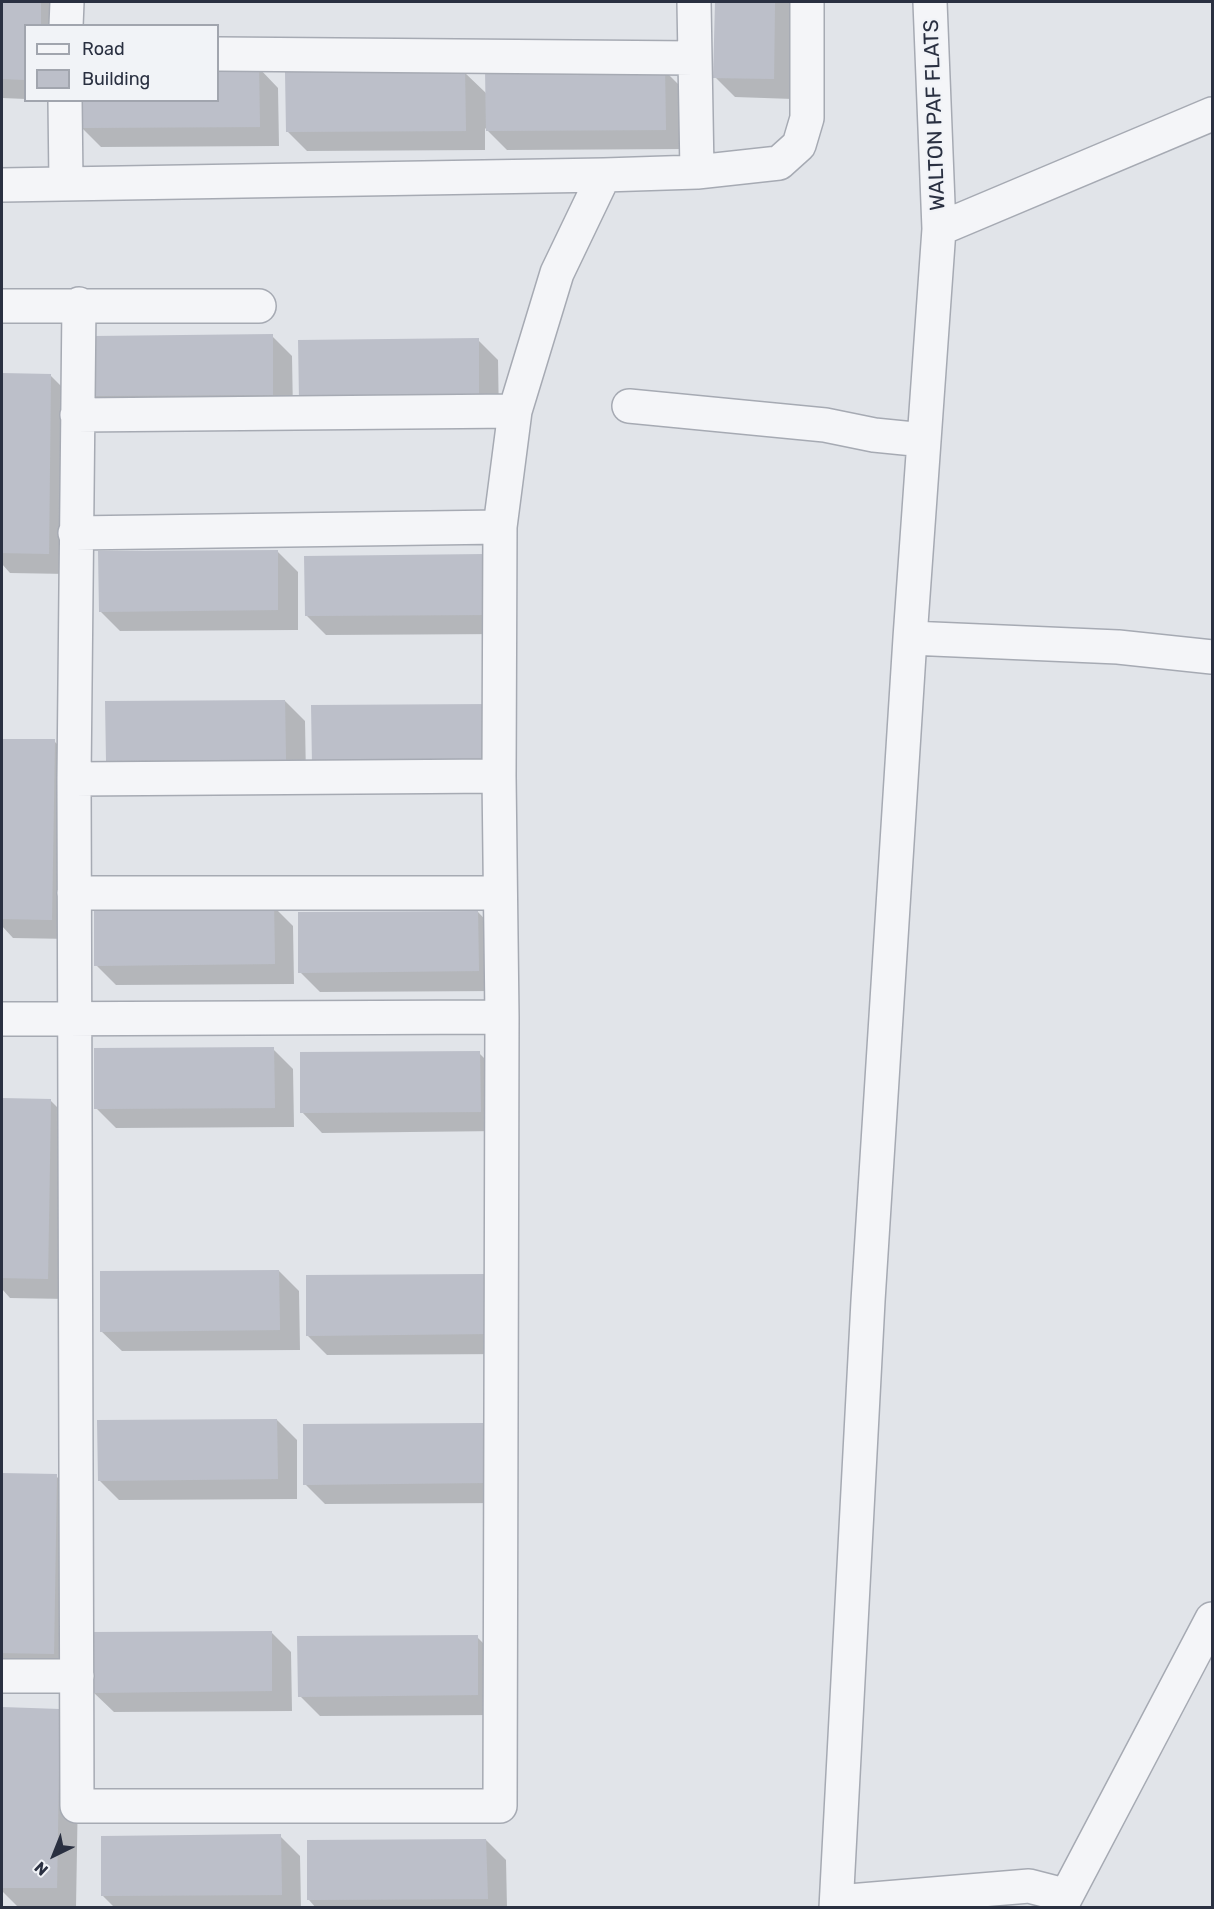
<!DOCTYPE html>
<html>
<head>
<meta charset="utf-8">
<style>
	body { margin:0 }
	#map { position:relative; width:1214px; height:1909px; overflow:hidden; background:#e1e4e9; font-family:Rubik,sans-serif }
	canvas { display:block }
	.frame { position:absolute; inset:0; border:3px solid #2a3041; pointer-events:none }
	.legend { position:absolute; left:24px; top:24px; width:195px; height:78px; box-sizing:border-box; background:#f1f3f7; border:2px solid #a1a5ae; margin:0; padding:8px 10px; list-style:none; font-size:18px; color:#2a3041 }
	.legend li { display:flex; align-items:center; gap:12px; height:30px }
	.legend b { width:30px; border:2px solid #a1a5ae }
	.north { position:absolute; left:24px; top:1825px; width:60px; height:60px; -webkit-text-stroke:4px #f1f3f7; paint-order:stroke; rotate:223deg; font-size:16px; font-weight:700; line-height:24px; text-align:center; color:#2a3041 }
	.north::after { content:''; display:block; margin:auto; width:21px; height:27px; background:#2a3041; clip-path:polygon(50% 0,100% 100%,50% 72%,0 100%) }
</style>
</head>
<body>
<div id="map">
<canvas width="1214" height="1909"></canvas>
<div class="frame"></div>
<ul class="legend">
<li><b style="height:8px;background:#f4f5f8"></b>Road</li>
<li><b style="height:16px;background:#bcbfc9"></b>Building</li>
</ul>
<div class="north">N</div>
</div>
<script>
const c = document.querySelector('canvas').getContext('2d');
c.lineJoin = 'round';
function paint(path, color) {
  c.fillStyle = color;
  c.fill(path, 'evenodd');
}
function toPath(rows) {
  const path = new Path2D();
  for (const r of rows) {
    path.moveTo(r[0], r[1]);
    for (let i = 2; i < r.length; i += 2) path.lineTo(r[i], r[i + 1]);
  }
  return path;
}
function stroke(path, color, width, dash) {
  c.strokeStyle = color;
  c.lineWidth = width;
  c.lineCap = dash ? 'butt' : 'round';
  c.setLineDash(dash || []);
  c.stroke(path);
}
function drawText(font, color, halo, rows, align = 'center') {
  c.font = font + ' Rubik,sans-serif';
  c.lineWidth = 4.5;
  c.setLineDash([]);
  c.textBaseline = 'middle';
  c.strokeStyle = halo;
  c.fillStyle = color;
  for (const [text, x, y, turn = 0] of rows) {
    c.save();
    c.translate(x, y);
    c.rotate((+turn || 0) * Math.PI / 180);
    c.textAlign = isNaN(turn) ? turn : align;
    if (halo) c.strokeText(text, 0, 0);
    c.fillText(text, 0, 0);
    c.restore();
  }
}
const shadow = toPath([
	[2,2,61,2,60,26,26,26,26,99,2,98],
	[716,2,795,2,793,99,735,97,715,77],
	[258,67,278,88,279,146,101,147,81,127,218,100,218,68],
	[665,71,685,91,685,149,507,150,485,128,485,150,307,151,287,131,464,72,487,94],
	[272,336,292,356,293,414,114,416,94,396],
	[478,340,498,360,499,419,321,420],
	[2,375,51,376,71,396,68,574,10,573,2,564],
	[277,551,298,572,298,630,120,631,100,611],
	[483,556,504,634,326,635,306,615],
	[285,701,305,721,306,779,127,781,107,761],
	[2,740,54,741,74,761,71,939,13,938,2,926],
	[273,906,293,926,294,984,116,985,96,965],
	[478,912,498,933,498,991,320,992,300,972],
	[273,1049,293,1069,294,1127,116,1128,96,1108],
	[479,1053,499,1073,500,1131,322,1133,302,1112],
	[2,1100,51,1101,71,1121,68,1299,10,1298,2,1289],
	[279,1271,299,1291,300,1350,122,1351,101,1331],
	[485,1276,506,1354,327,1355,307,1335],
	[277,1420,297,1440,297,1499,119,1500,99,1480],
	[482,1425,502,1445,503,1503,325,1504,305,1484],
	[2,1475,56,1476,76,1496,73,1674,15,1672,2,1659],
	[271,1632,291,1652,292,1711,114,1712,93,1692],
	[477,1637,497,1657,497,1715,320,1716,300,1696],
	[2,1709,59,1710,79,1730,76,1908,18,1907,2,1891],
	[280,1836,300,1856,301,1908,115,1908,103,1896],
	[486,1840,506,1860,507,1908,316,1908,309,1900]
]);
const building = toPath([
	[2,2,41,2,41,26,26,26,26,80,2,79],
	[715,2,775,2,774,79,713,78],
	[218,66,259,66,260,127,80,128,79,100,218,100],
	[665,69,666,130,486,131,485,70],
	[465,70,466,131,286,132,285,72],
	[273,334,273,395,93,396,93,336],
	[479,338,479,399,299,400,298,340],
	[2,373,51,374,49,554,2,553],
	[278,550,278,610,99,612,98,551],
	[484,554,484,615,305,616,304,556],
	[285,700,286,760,106,761,105,701],
	[491,704,492,764,312,765,311,705],
	[2,739,55,739,52,920,2,919],
	[274,904,275,964,94,966,94,905],
	[478,911,479,971,298,973,298,912],
	[274,1047,275,1108,94,1109,94,1048],
	[480,1051,481,1112,300,1113,300,1052],
	[2,1098,51,1099,48,1279,2,1278],
	[279,1270,280,1330,100,1332,100,1271],
	[485,1274,486,1334,306,1336,306,1275],
	[277,1419,278,1479,98,1481,97,1420],
	[483,1423,484,1483,303,1485,303,1424],
	[2,1473,57,1474,54,1654,2,1653],
	[272,1631,272,1691,92,1693,91,1632],
	[478,1635,478,1695,298,1697,297,1636],
	[2,1707,60,1709,57,1888,2,1888],
	[281,1834,282,1895,101,1896,101,1836],
	[486,1839,488,1899,307,1900,307,1840]
]);
const minor = toPath([
	[694,2,697,172],
	[66,26,67,2],
	[218,54,694,58],
	[65,100,66,183],
	[2,185,604,175,697,172,779,163,799,145,807,118,807,2],
	[939,229,1212,114],
	[79,304,74,779,77,1806,500,1806,502,1017,499,776,500,527,515,411,557,273,604,175],
	[2,306,259,306],
	[629,406,825,425,874,435,924,440],
	[77,415,515,411],
	[75,533,500,527],
	[910,638,1118,647,1212,657],
	[74,779,499,776],
	[74,893,500,893],
	[2,1019,502,1017],
	[2,1676,77,1676],
	[837,1902,1029,1886,1064,1895],
	[836,1908,868,1301,910,638,939,229,930,2],
	[1060,1908,1212,1619]
]);
const streetNames = [
	["WALTON PAF FLATS",935,115,-92]
];
paint(shadow, '#0003');
paint(building, '#bcbfc9');
stroke(minor, '#a6aab3', 36);
stroke(minor, '#f4f5f8', 33);
drawText('21px', '#2a3041', '#f1f3f7', streetNames);
</script>
</body>
</html>
